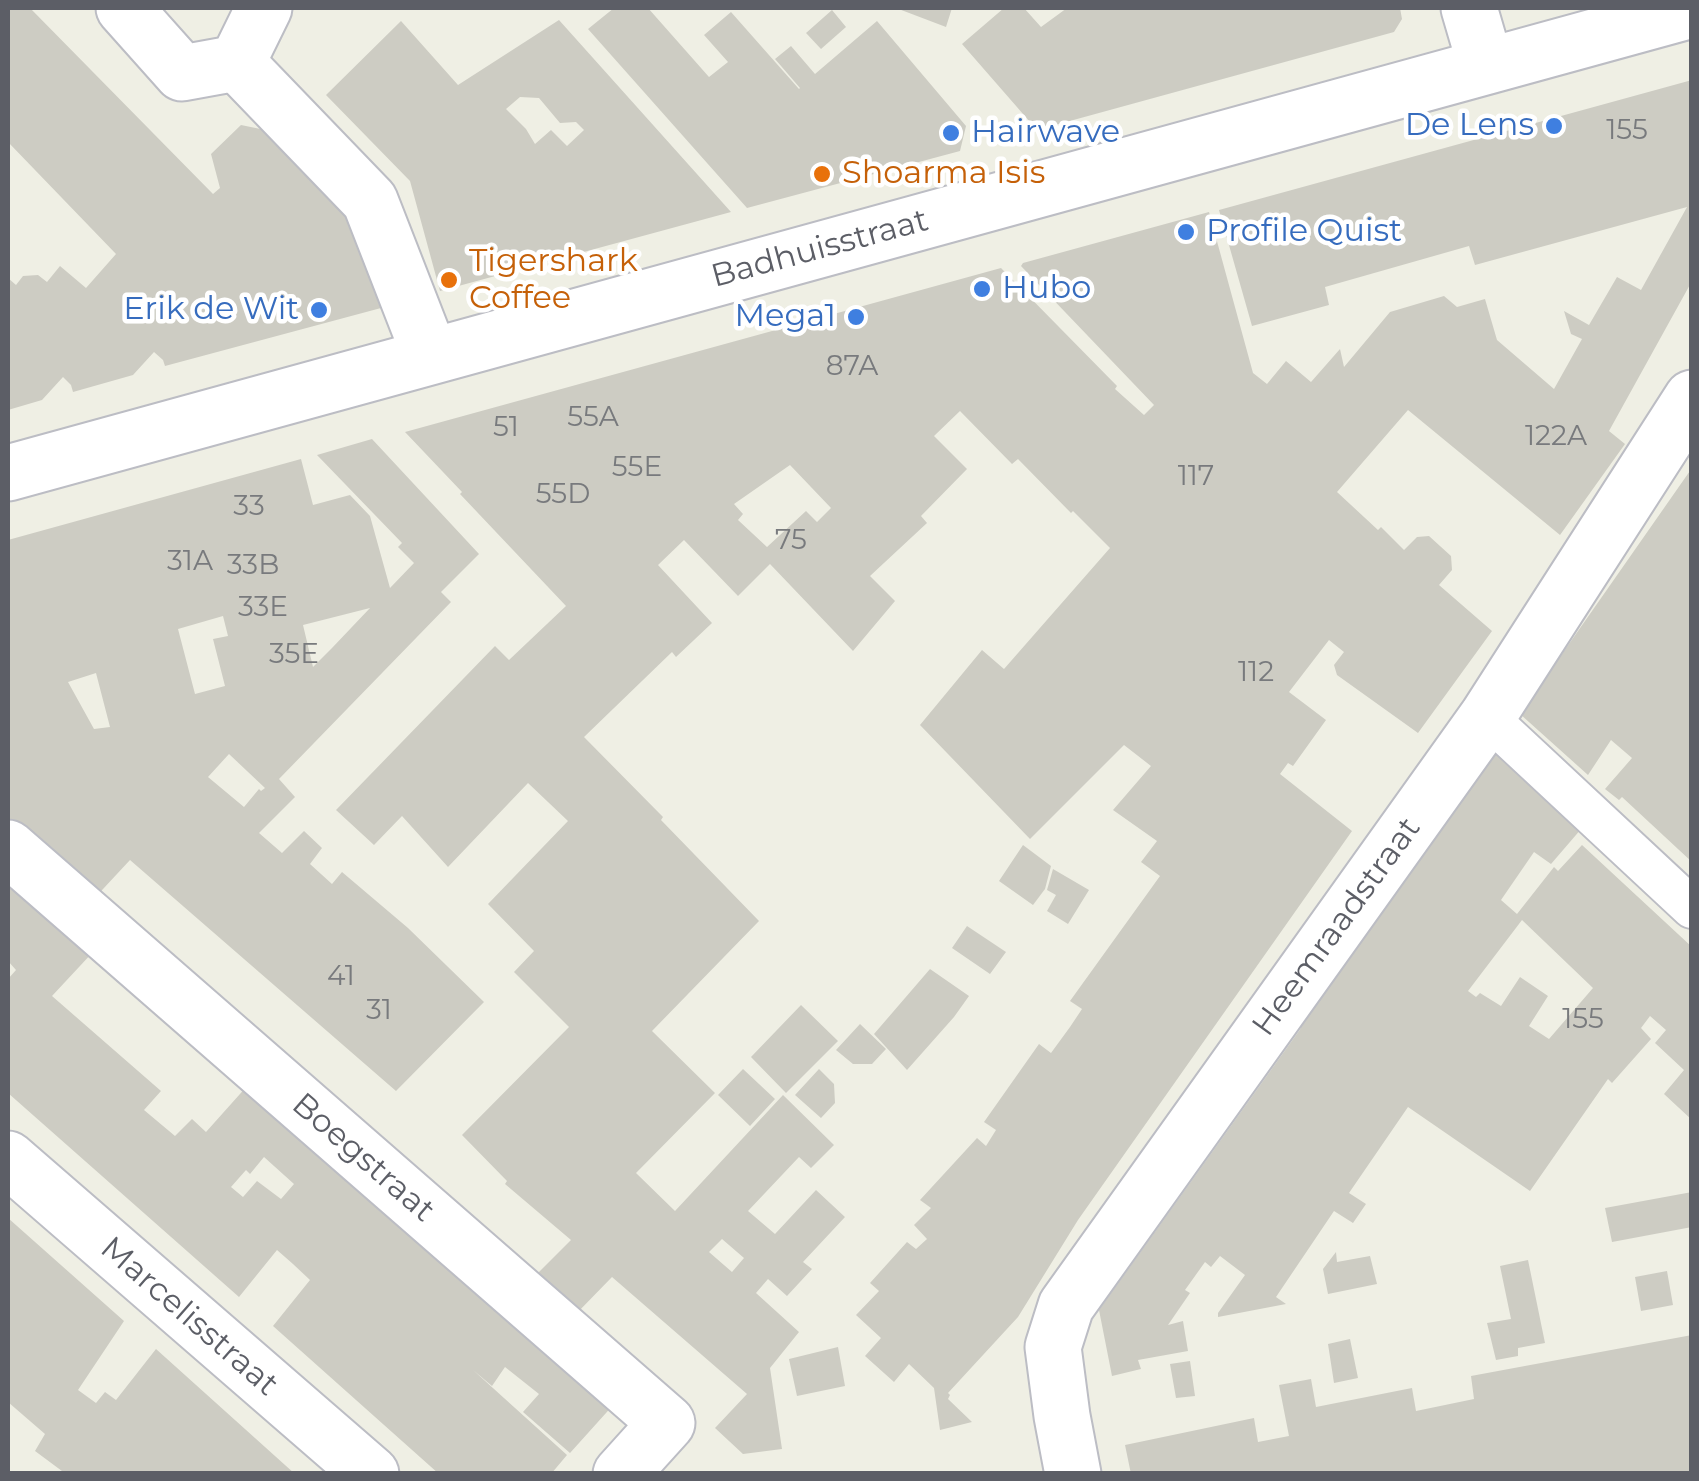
<!DOCTYPE html>
<html>
<head>
<meta charset="utf-8">
<style>
	body { margin:0 }
	#map { position:relative; width:1699px; height:1481px; overflow:hidden; background:#efefe4; font-family:Montserrat,sans-serif }
	canvas { display:block }
	.frame { position:absolute; inset:0; border:10px solid #5c5e66; pointer-events:none }
</style>
</head>
<body>
<div id="map">
<canvas width="1699" height="1481"></canvas>
<div class="frame"></div>
</div>
<script>
const c = document.querySelector('canvas').getContext('2d');
c.lineJoin = 'round';
function paint(path, color) {
  c.fillStyle = color;
  c.fill(path, 'evenodd');
}
function toPath(rows) {
  const path = new Path2D();
  for (const r of rows) {
    path.moveTo(r[0], r[1]);
    for (let i = 2; i < r.length; i += 2) path.lineTo(r[i], r[i + 1]);
  }
  return path;
}
function stroke(path, color, width, dash) {
  c.strokeStyle = color;
  c.lineWidth = width;
  c.lineCap = dash ? 'butt' : 'round';
  c.setLineDash(dash || []);
  c.stroke(path);
}
function drawText(font, color, halo, rows, align = 'center') {
  c.font = font + ' Montserrat,sans-serif';
  c.lineWidth = 9;
  c.setLineDash([]);
  c.textBaseline = 'middle';
  c.strokeStyle = halo;
  c.fillStyle = color;
  for (const [text, x, y, turn = 0] of rows) {
    c.save();
    c.translate(x, y);
    c.rotate((+turn || 0) * Math.PI / 180);
    c.textAlign = isNaN(turn) ? turn : align;
    if (halo) c.strokeText(text, 0, 0);
    c.fillText(text, 0, 0);
    c.restore();
  }
}
const building = toPath([
	[8,8,30,8,213,194,220,188,211,154,241,125,275,132,360,229,381,308,165,366,163,360,154,352,133,375,73,392,71,385,63,377,42,400,8,410,8,278,16,285,23,276,38,275,47,282,60,266,86,288,116,254,8,142],
	[614,8,648,8,709,77,728,62,704,35,731,12,799,89,800,88,775,59,791,46,815,74,877,21,966,126,960,151,747,208,588,29],
	[896,8,952,8,946,27],
	[1004,8,1024,8,1041,27,1067,8,1400,8,1402,19,1394,32,1037,130,962,44],
	[832,10,846,27,821,49,806,33],
	[559,20,731,212,440,291,410,181,326,95,401,21,458,85],
	[520,97,539,98,560,123,576,122,584,130,567,146,551,130,535,144,526,129,506,109],
	[1692,80,1692,281,1609,431,1625,444,1560,535,1408,410,1337,492,1378,530,1381,527,1404,550,1417,537,1429,536,1451,556,1452,570,1439,585,1492,631,1418,733,1337,675,1334,665,1344,652,1329,640,1289,692,1326,720,1293,766,1288,763,1280,774,1352,831,1078,1220,1018,1317,948,1393,950,1395,948,1399,972,1422,940,1430,934,1388,909,1364,894,1382,865,1356,881,1338,856,1315,879,1291,870,1283,907,1242,916,1249,927,1239,914,1225,931,1208,920,1200,977,1138,986,1146,996,1130,984,1122,1039,1044,1051,1053,1070,1027,1082,1009,1070,1001,1160,876,1141,862,1157,841,1113,810,1151,766,1124,745,1030,839,920,725,982,650,1004,669,1110,548,1073,511,1071,513,1018,459,1012,464,960,411,934,436,967,469,921,516,927,523,870,576,895,601,853,651,770,564,738,596,684,540,658,565,712,623,676,657,672,652,584,737,663,817,661,820,759,921,652,1031,715,1093,636,1173,675,1211,783,1095,834,1145,811,1168,799,1157,748,1211,775,1234,816,1190,845,1217,803,1262,812,1269,787,1296,768,1279,756,1293,799,1332,770,1368,782,1449,743,1454,715,1428,747,1394,612,1277,576,1314,533,1278,571,1240,505,1184,507,1181,462,1135,569,1027,514,972,534,951,488,904,568,821,528,783,448,867,402,816,374,845,336,810,495,646,509,660,566,606,460,494,462,492,405,432,1001,268,1117,386,1115,389,1144,415,1154,405,1021,266,1023,263,1209,212,1253,373,1267,384,1286,361,1311,382,1340,349,1344,367,1390,312,1444,296,1457,307,1485,299,1497,340,1554,389,1582,339,1571,334,1564,311,1589,325,1617,277,1641,290,1687,207,1475,265,1469,246,1325,287,1329,305,1252,326,1219,210],
	[790,465,831,508,817,522,806,511,767,547,738,520,743,514,734,504],
	[722,1239,744,1258,732,1272,709,1252],
	[372,439,479,554,441,592,451,602,279,779,295,797,259,833,282,853,304,831,322,848,310,864,332,884,342,872,408,928,484,1002,396,1091,130,860,90,903,8,831,8,540,301,459,313,505,350,495,370,516,390,588,414,563,398,547,402,543,317,455],
	[370,608,332,648,313,667,303,625],
	[223,616,228,636,213,639,225,686,195,694,178,629],
	[96,673,110,727,94,729,68,682],
	[229,754,265,788,261,791,259,789,244,807,208,777],
	[1692,468,1692,862,1622,797,1619,800,1605,789,1632,758,1611,740,1588,775,1520,714],
	[1497,747,1588,821,1551,864,1534,852,1501,900,1517,914,1554,867,1558,871,1582,845,1692,947,1692,1120,1664,1094,1684,1070,1655,1043,1666,1030,1650,1016,1641,1028,1651,1039,1612,1083,1608,1079,1530,1191,1408,1107,1349,1193,1366,1204,1353,1223,1334,1211,1276,1297,1286,1304,1218,1317,1218,1313,1245,1275,1220,1256,1211,1267,1205,1262,1185,1290,1190,1293,1168,1325,1183,1321,1188,1351,1138,1360,1141,1369,1112,1376,1099,1310,1299,1031,1301,1028,1299,1026],
	[1522,920,1593,988,1549,1039,1529,1026,1548,996,1520,977,1501,1006,1480,993,1476,997,1468,991],
	[1023,845,1051,866,1045,889,1033,905,999,881],
	[1053,869,1089,890,1068,924,1047,911,1056,895,1047,890],
	[8,878,93,952,52,996,161,1091,144,1110,175,1136,192,1119,206,1132,248,1085,615,1403,570,1453,523,1412,539,1394,505,1367,492,1386,473,1370,567,1455,551,1474,439,1474,273,1326,310,1280,293,1264,277,1250,239,1297,8,1093,8,979,16,970,8,961],
	[264,1157,294,1184,281,1199,257,1181,243,1197,231,1187,246,1170,250,1174],
	[967,926,1006,952,990,974,952,948],
	[930,969,969,996,954,1017,907,1070,874,1034],
	[801,1005,838,1041,786,1093,751,1057],
	[860,1024,886,1049,872,1064,853,1064,836,1050],
	[743,1069,775,1099,750,1126,718,1095],
	[819,1069,834,1084,835,1103,821,1118,795,1095],
	[1692,1192,1692,1227,1612,1242,1605,1208],
	[8,1218,124,1321,78,1390,96,1403,105,1392,116,1400,156,1349,295,1474,66,1474,35,1451,45,1434,8,1402],
	[1336,1252,1337,1262,1370,1256,1377,1284,1328,1294,1323,1269],
	[1528,1260,1545,1343,1518,1348,1518,1356,1496,1360,1487,1323,1511,1319,1500,1266],
	[1667,1271,1673,1305,1641,1311,1635,1277],
	[1692,1335,1692,1474,1131,1474,1125,1445,1254,1418,1258,1442,1289,1436,1279,1385,1311,1379,1316,1407,1412,1388,1416,1411,1474,1399,1471,1376],
	[1350,1339,1358,1378,1334,1383,1328,1344],
	[838,1347,845,1386,797,1396,789,1359],
	[1190,1361,1195,1396,1176,1398,1170,1364]
]);
const service = toPath([
	[1487,717,1692,908]
]);
const pedestrian = toPath([
	[237,63,370,201,430,355]
]);
const minor = toPath([
	[124,8,182,73,237,63,264,8],
	[1469,8,1486,66],
	[8,473,1692,10],
	[8,848,667,1423,621,1474],
	[8,1159,371,1474],
	[1073,1474,1062,1416,1053,1347,1066,1306,1487,717,1692,398]
]);
const markers = [
	[1554,126,10,"#3f7fe0"],
	[951,133,10,"#3f7fe0"],
	[822,174,10,"#e8710a"],
	[1186,232,10,"#3f7fe0"],
	[449,280,10,"#e8710a"],
	[982,289,10,"#3f7fe0"],
	[319,310,10,"#3f7fe0"],
	[856,317,10,"#3f7fe0"]
];
const numberNames = [
	["155",1627,131],
	["87A",852,367],
	["55A",593,418],
	["51",506,428],
	["122A",1556,437],
	["55E",637,468],
	["117",1196,477],
	["55D",563,495],
	["33",249,507],
	["75",791,541],
	["31A",190,562],
	["33B",253,566],
	["33E",263,608],
	["35E",294,655],
	["112",1256,673],
	["41",341,977],
	["31",379,1011],
	["155",1583,1020]
];
const shopNames = [
	["De Lens",1534,126],
	["Hairwave",971,133,"left"],
	["Profile Quist",1206,232,"left"],
	["Hubo",1002,289,"left"],
	["Erik de Wit",299,310],
	["Mega1",836,317]
];
const foodNames = [
	["Shoarma Isis",842,174],
	["Tigershark",469,262],
	["Coffee",469,299]
];
const streetNames = [
	["Badhuisstraat",820,249,-15],
	["Heemraadstraat",1337,927,-54],
	["Boegstraat",363,1158,41],
	["Marcelisstraat",189,1317,41]
];
paint(building, '#cdccc3');
stroke(service, '#bcbdc4', 44);
stroke(pedestrian, '#bcbdc4', 59);
stroke(minor, '#bcbdc4', 59);
stroke(service, '#fff', 40);
stroke(pedestrian, '#fff', 55);
stroke(minor, '#fff', 55);
for (const [x, y, r, color] of markers) {
  const dot = new Path2D();
  dot.arc(x, y, r, 0, 2 * Math.PI);
  c.fillStyle = color;
  c.fill(dot);
  stroke(dot, '#fff', 4);
}
drawText('28px', '#787a7d', null, numberNames);
drawText('32px', '#366cbe', '#fff', shopNames, 'right');
drawText('32px', '#c56008', '#fff', foodNames, 'left');
drawText('32px', '#5c5e66', '#fff', streetNames);
</script>
</body>
</html>
